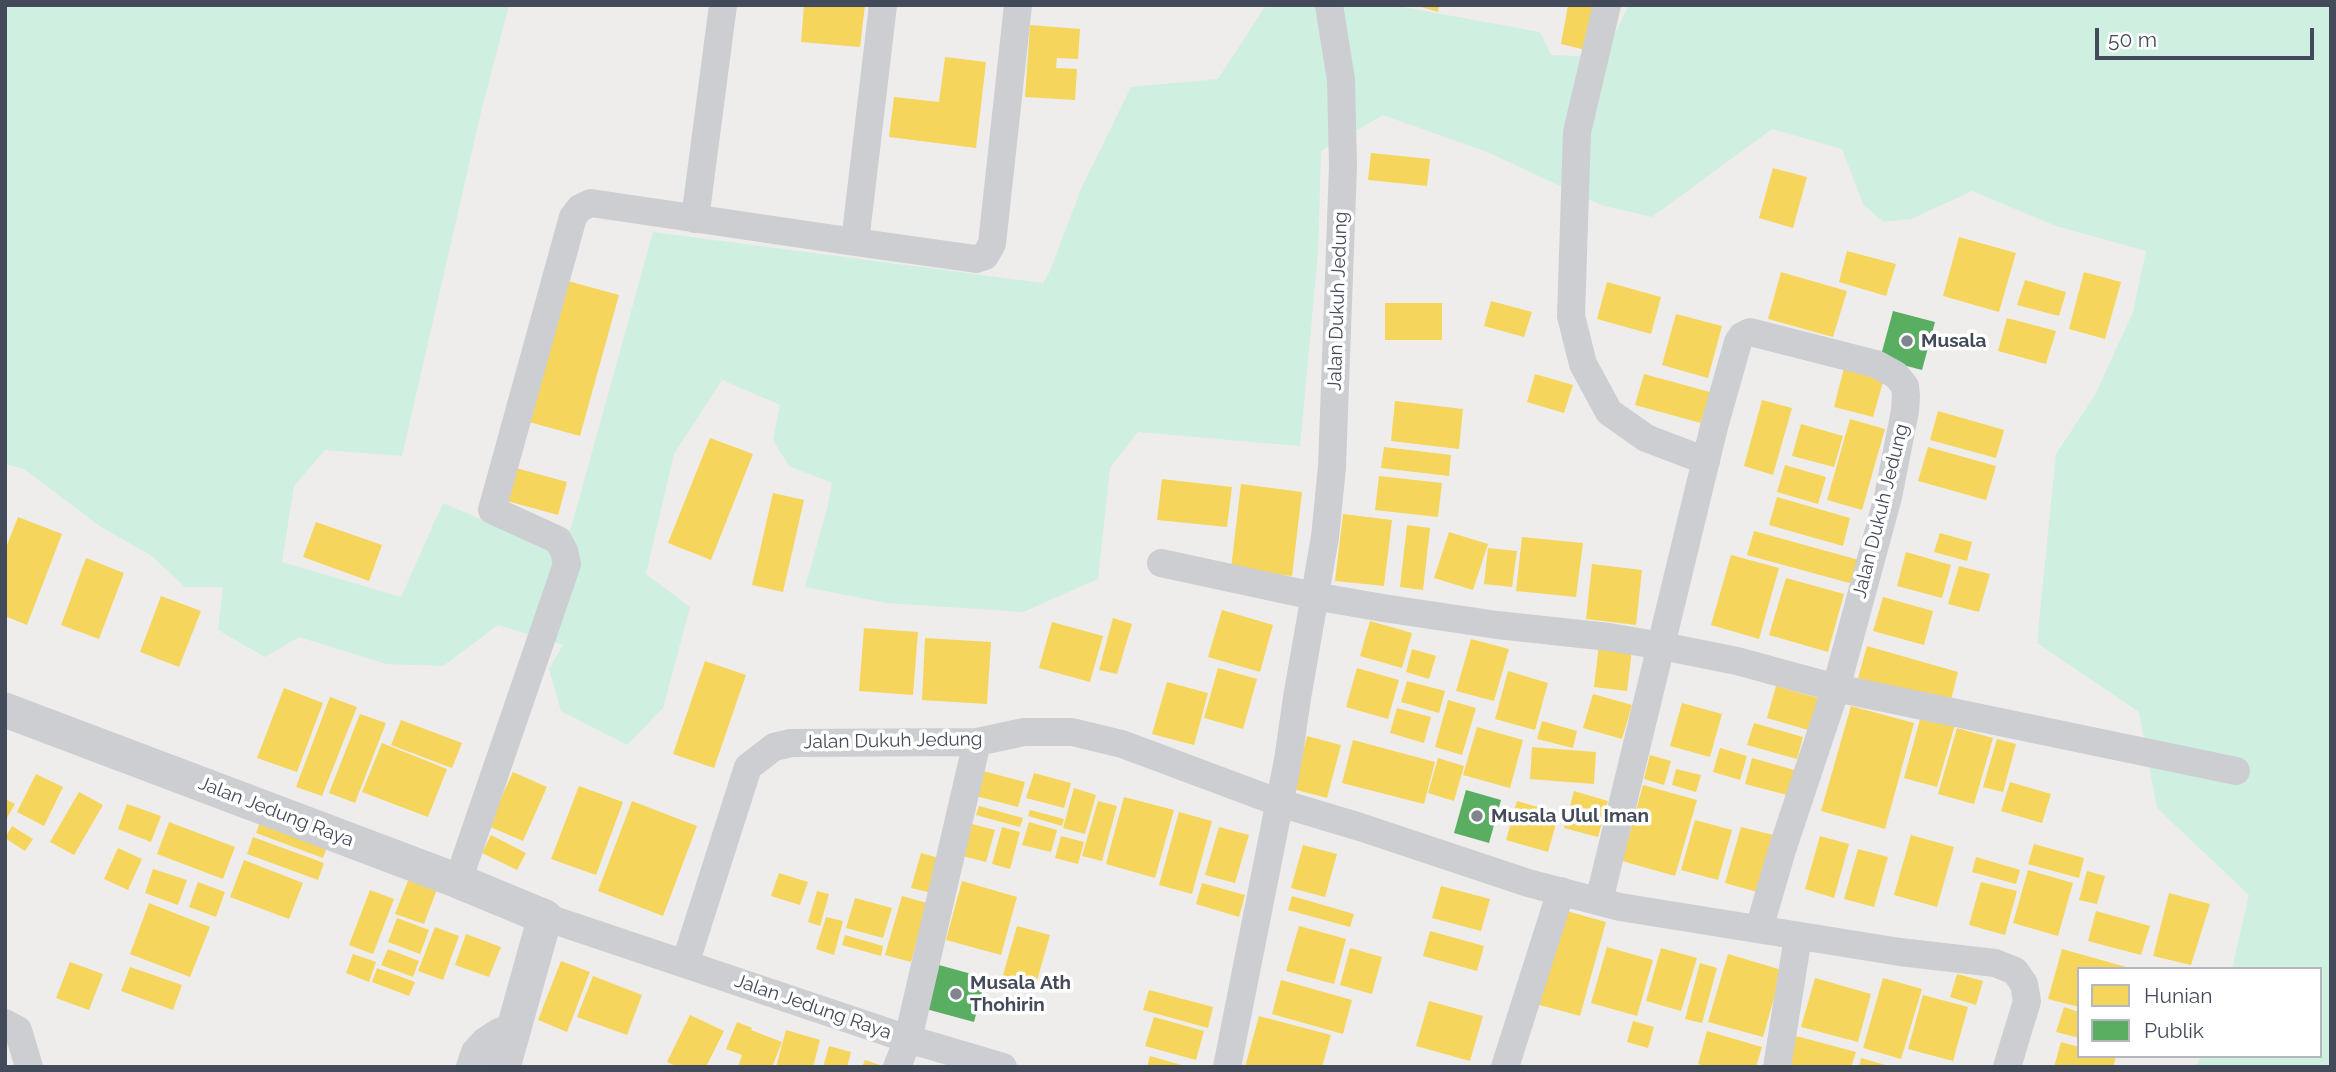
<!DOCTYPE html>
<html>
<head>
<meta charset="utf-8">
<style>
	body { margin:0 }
	#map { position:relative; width:2336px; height:1072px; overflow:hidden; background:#eeedec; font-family:Raleway,sans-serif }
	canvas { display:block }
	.frame { position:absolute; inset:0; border:7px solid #434b5a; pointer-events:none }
	.legend { position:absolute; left:2077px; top:967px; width:245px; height:91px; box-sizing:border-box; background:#fff; border:2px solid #b4b7bd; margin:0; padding:9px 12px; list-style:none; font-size:21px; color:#434b5a }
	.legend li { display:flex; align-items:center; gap:14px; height:35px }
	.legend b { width:35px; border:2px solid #b4b7bd }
	.scale { position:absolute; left:2095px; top:28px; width:219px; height:32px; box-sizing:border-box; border:4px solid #434b5a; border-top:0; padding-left:9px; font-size:21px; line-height:24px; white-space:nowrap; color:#434b5a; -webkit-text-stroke:5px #fff; paint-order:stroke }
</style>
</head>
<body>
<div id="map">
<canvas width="2336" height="1072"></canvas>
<div class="frame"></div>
<ul class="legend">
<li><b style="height:19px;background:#f6d55c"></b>Hunian</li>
<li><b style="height:19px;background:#5aae61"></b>Publik</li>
</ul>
<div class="scale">50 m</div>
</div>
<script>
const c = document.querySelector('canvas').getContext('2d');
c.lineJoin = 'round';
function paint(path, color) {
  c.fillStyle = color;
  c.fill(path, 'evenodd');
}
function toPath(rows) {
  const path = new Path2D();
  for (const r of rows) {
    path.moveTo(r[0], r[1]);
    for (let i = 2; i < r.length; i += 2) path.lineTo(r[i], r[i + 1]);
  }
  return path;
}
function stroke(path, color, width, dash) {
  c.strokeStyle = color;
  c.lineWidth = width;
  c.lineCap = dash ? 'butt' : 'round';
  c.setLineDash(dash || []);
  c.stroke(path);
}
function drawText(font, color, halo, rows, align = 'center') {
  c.font = font + ' Raleway,sans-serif';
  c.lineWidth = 7;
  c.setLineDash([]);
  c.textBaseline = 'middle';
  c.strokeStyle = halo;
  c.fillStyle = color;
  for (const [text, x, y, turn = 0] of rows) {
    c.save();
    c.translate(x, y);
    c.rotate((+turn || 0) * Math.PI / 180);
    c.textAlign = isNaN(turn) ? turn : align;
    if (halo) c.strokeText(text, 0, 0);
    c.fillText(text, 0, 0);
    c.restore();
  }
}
const green = toPath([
	[5,5,509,5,481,112,402,456,325,450,294,486,282,562,401,597,443,503,553,550,571,528,653,232,1043,283,1050,271,1081,189,1131,87,1218,79,1264,8,1300,5,1392,5,1540,32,1551,55,1603,57,1629,5,2331,5,2331,1067,2196,1067,2201,1056,2320,1056,2320,969,2232,969,2249,895,2157,808,2139,712,2037,643,2056,454,2095,395,2133,312,2146,251,2056,226,1972,191,1911,219,1883,222,1863,204,1842,149,1772,129,1652,217,1601,205,1487,152,1383,115,1321,151,1318,253,1300,446,1138,432,1110,468,1098,579,1023,612,887,603,805,587,828,505,832,483,789,466,773,440,780,405,722,380,674,454,646,574,690,607,663,708,627,745,561,711,549,669,563,645,498,625,443,666,386,664,299,637,265,657,218,630,223,587,185,587,152,556,101,527,24,469,5,464]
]);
const homes = toPath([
	[804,5,865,5,860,47,801,42],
	[1415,5,1439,5,1438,12],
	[1568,5,1595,5,1586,50,1561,44],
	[1030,25,1080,29,1078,59,1057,58,1056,68,1077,69,1075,100,1025,97],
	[945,57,986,62,976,148,889,137,894,97,939,102],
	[1371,153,1430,159,1427,186,1368,180],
	[1773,168,1807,177,1793,228,1759,218],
	[1959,237,2016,253,1999,312,1943,296],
	[1847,251,1896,264,1886,296,1839,282],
	[1781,272,1847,291,1833,337,1768,319],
	[2084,272,2121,282,2105,339,2069,329],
	[2025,280,2066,292,2059,316,2017,305],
	[568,281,619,295,580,436,529,422],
	[1607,282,1661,297,1651,334,1597,319],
	[1491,301,1532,312,1524,337,1484,326],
	[1385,303,1442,303,1442,340,1385,340],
	[1676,314,1722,326,1708,378,1662,365],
	[2007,318,2056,331,2046,364,1998,351],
	[1845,364,1885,375,1873,417,1834,407],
	[1535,374,1573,385,1564,413,1527,402],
	[1644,374,1710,392,1701,423,1635,405],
	[1762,400,1792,408,1773,475,1744,466],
	[1395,401,1463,409,1459,449,1391,441],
	[1938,411,2004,430,1996,458,1930,440],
	[1850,419,1885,429,1862,510,1827,500],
	[1801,424,1843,436,1834,467,1792,456],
	[710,438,753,454,711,560,668,543],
	[1384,447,1451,455,1449,476,1381,468],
	[1928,447,1996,466,1986,500,1918,481],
	[1785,465,1826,477,1818,504,1777,492],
	[516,468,567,482,558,515,507,501],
	[1379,476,1442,483,1438,517,1375,510],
	[1162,479,1232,487,1227,527,1157,520],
	[1241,484,1302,492,1292,576,1231,569],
	[773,493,804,500,783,592,752,585],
	[1777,497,1850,518,1843,546,1769,525],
	[1343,514,1392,520,1384,586,1335,581],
	[18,517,62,534,27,625,5,616,5,550],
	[316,522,382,545,369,581,303,557],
	[1407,525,1430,528,1423,590,1400,587],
	[1754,531,1859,560,1853,584,1747,555],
	[1449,532,1488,544,1473,590,1434,578],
	[1940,533,1972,542,1967,561,1934,552],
	[1522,537,1583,543,1576,597,1516,591],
	[1488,548,1517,551,1512,587,1484,584],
	[1906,552,1951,565,1942,598,1897,586],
	[1731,555,1779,568,1759,639,1711,625],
	[86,558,124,573,99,639,61,625],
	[1592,564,1642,570,1636,625,1586,619],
	[1959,566,1990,574,1979,612,1948,604],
	[1786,578,1844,594,1828,652,1769,635],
	[161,596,201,611,179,667,140,652],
	[1883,597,1933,611,1924,645,1873,631],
	[1222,610,1273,625,1260,672,1208,657],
	[1113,618,1132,624,1117,674,1099,670],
	[1370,621,1412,633,1402,668,1360,656],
	[1052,622,1103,636,1090,682,1039,668],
	[864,628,918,632,913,695,859,691],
	[925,638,991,642,987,704,922,700],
	[1471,639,1509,649,1494,701,1456,691],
	[1599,645,1632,649,1627,691,1594,687],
	[1867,646,1958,672,1950,704,1858,678],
	[1412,649,1436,656,1429,679,1406,672],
	[705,661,746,675,714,768,673,754],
	[1218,668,1257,679,1243,729,1204,718],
	[1357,668,1399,680,1388,719,1346,707],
	[1508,671,1548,683,1535,730,1495,719],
	[1407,681,1445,691,1439,713,1401,702],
	[1167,682,1208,693,1194,745,1152,734],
	[1776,686,1825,700,1815,732,1767,718],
	[284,688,323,703,297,772,257,758],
	[1593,694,1632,705,1622,739,1583,728],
	[330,697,357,707,322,796,296,787],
	[1448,700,1476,708,1462,755,1435,747],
	[1682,703,1722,714,1710,757,1670,746],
	[1851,706,1914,723,1885,829,1821,811],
	[1397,708,1431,717,1424,743,1390,733],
	[1922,712,1956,721,1937,787,1904,778],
	[360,714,386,723,355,803,329,793],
	[401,720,462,743,452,768,391,745],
	[1542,721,1577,731,1573,748,1537,739],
	[1754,723,1803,737,1797,759,1747,745],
	[1477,727,1523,740,1510,788,1463,775],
	[1957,728,1993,738,1974,804,1938,794],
	[1307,736,1341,745,1327,798,1293,789],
	[1997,739,2016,744,2003,792,1983,787],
	[1353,740,1435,762,1424,804,1342,783],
	[382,743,447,769,428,817,362,792],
	[1532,747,1596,752,1594,784,1530,779],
	[1720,748,1747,756,1740,780,1713,772],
	[1650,755,1671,761,1664,785,1644,779],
	[1438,758,1464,766,1454,801,1428,793],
	[1752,758,1798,771,1791,796,1745,784],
	[1676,769,1701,775,1696,792,1672,785],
	[983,771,1025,782,1018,807,976,796],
	[513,772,547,787,523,841,488,826],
	[1034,773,1071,783,1064,808,1026,798],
	[36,774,63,787,44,826,17,812],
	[2010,782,2051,794,2042,823,2001,811],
	[1643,785,1697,800,1675,876,1622,861],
	[579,786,623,802,596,875,551,859],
	[1074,788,1096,795,1085,834,1063,828],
	[1574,791,1608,801,1598,837,1564,828],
	[79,792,103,805,74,855,50,842],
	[1124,797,1174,810,1155,878,1106,864],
	[5,799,15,804,5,821],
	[632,801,697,826,663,916,598,891],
	[1098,801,1117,806,1102,861,1082,856],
	[1517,801,1559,813,1548,852,1506,840],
	[127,804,161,816,151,842,118,829],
	[979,806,1023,818,1020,827,976,815],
	[1030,810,1064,819,1062,826,1028,816],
	[264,812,331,837,323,858,256,833],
	[1179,812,1212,821,1192,894,1159,885],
	[1695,820,1732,830,1718,880,1681,870],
	[169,822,235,847,223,879,157,854],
	[1029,822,1057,830,1051,852,1022,845],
	[972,824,995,830,986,862,963,856],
	[12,826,33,839,25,851,5,838],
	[1002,827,1020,832,1010,869,992,864],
	[1219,827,1249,835,1235,883,1205,875],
	[1741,827,1773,835,1757,892,1725,883],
	[491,835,526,853,517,870,482,853],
	[1911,835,1954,847,1937,907,1894,895],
	[1061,836,1084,842,1078,864,1055,858],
	[1820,836,1849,844,1834,898,1805,889],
	[253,837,324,863,318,880,247,854],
	[2034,844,2084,858,2079,878,2028,864],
	[1303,845,1337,854,1325,897,1291,888],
	[118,848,142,859,128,890,104,879],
	[1858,849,1888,857,1874,907,1844,899],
	[921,853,946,860,936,894,911,888],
	[1976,857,2020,870,2016,884,1972,872],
	[244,860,303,883,289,919,230,897],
	[153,869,187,880,178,905,145,893],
	[2028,870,2073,883,2058,936,2013,923],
	[2087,871,2105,876,2097,904,2079,900],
	[779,873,808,882,800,905,771,896],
	[409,878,437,889,424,924,395,914],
	[962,881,1017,897,1001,955,946,940],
	[198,882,225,892,216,917,189,907],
	[1981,882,2017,891,2005,935,1969,925],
	[1202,883,1245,895,1239,917,1196,904],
	[1441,886,1490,899,1481,931,1432,918],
	[370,890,394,899,373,954,349,945],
	[817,891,829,894,820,926,808,922],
	[2169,893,2210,904,2191,965,2153,956],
	[902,896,927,903,911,962,885,955],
	[1292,896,1354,914,1350,927,1288,910],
	[855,898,892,908,883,938,846,928],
	[149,903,210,927,190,977,130,954],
	[1563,910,1606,922,1580,1016,1536,1004],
	[2096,911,2150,926,2141,955,2088,941],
	[826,917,843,921,834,955,816,949],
	[397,918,429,930,420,954,388,942],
	[1017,926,1050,935,1034,991,1001,982],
	[1299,926,1346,939,1334,984,1286,971],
	[435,927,459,936,443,980,418,971],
	[1430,931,1484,946,1477,971,1423,956],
	[466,934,501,947,489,977,455,965],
	[845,935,883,946,881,956,842,945],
	[1607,947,1653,960,1637,1016,1591,1003],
	[1350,948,1382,957,1372,994,1340,985],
	[1661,948,1697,958,1681,1011,1646,1001],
	[388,949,419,961,413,977,381,965],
	[2062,949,2130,968,2130,969,2079,969,2079,1007,2048,999],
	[353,954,376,962,369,982,346,973],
	[1728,954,1782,970,1763,1037,1708,1022],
	[561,961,590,972,567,1032,538,1020],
	[70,962,103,974,89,1010,56,998],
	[1700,963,1717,968,1702,1023,1685,1019],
	[130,967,182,985,173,1010,121,991],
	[377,968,415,982,409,996,372,982],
	[1957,974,1983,981,1976,1005,1950,997],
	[593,976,642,995,627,1035,577,1017],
	[1815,978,1871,994,1858,1042,1801,1027],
	[1883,978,1922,989,1901,1059,1863,1048],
	[1281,980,1352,1000,1343,1034,1272,1014],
	[1149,990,1213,1007,1208,1028,1143,1010],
	[1923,995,1968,1007,1953,1061,1908,1049],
	[1429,1001,1483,1016,1470,1061,1416,1046],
	[2064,1007,2079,1012,2079,1038,2056,1032],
	[690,1015,724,1031,706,1067,678,1067,667,1062],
	[1259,1016,1331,1035,1322,1067,1245,1067],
	[1154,1017,1204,1031,1196,1060,1145,1046],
	[1633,1021,1654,1027,1648,1048,1627,1042],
	[737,1022,752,1028,751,1030,782,1042,772,1067,738,1067,742,1055,726,1049],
	[786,1030,820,1040,813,1067,776,1067],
	[1707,1031,1762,1047,1756,1067,1708,1067,1698,1064],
	[1796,1036,1856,1052,1851,1067,1787,1067],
	[2061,1042,2079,1047,2079,1056,2116,1057,2113,1067,2054,1067],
	[829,1046,851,1052,847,1067,823,1067],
	[1150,1056,1185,1066,1185,1067,1147,1067],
	[1861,1058,1889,1066,1889,1067,1859,1067],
	[865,1060,883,1066,882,1067,862,1067]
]);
const public = toPath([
	[1893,311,1935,322,1922,370,1880,359],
	[1466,790,1501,800,1489,843,1454,833],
	[939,965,986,978,974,1022,926,1009]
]);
const minor = toPath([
	[1607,5,1577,132,1571,316,1583,364,1609,412,1646,438,1706,461],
	[695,219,723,5],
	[855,242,976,259,985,256,992,244,1018,5],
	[1161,563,1314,596,1383,608,1497,625,1609,637,1662,646,1737,661,1836,688,2236,771],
	[458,881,567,564,564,551,558,540,492,510,573,217,580,208,591,203,855,242,883,5],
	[1599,901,1714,427,1738,342,1742,336,1750,332,1876,364,1896,375,1905,386,1906,396,1905,411,1888,497,1836,688,1782,850,1759,929],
	[545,917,908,1039,1003,1067],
	[685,964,748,767,774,747,791,743,977,742,1024,732,1072,732,1122,744,1280,803,1360,827,1528,883,1620,907,1900,952,1995,963,2015,971,2024,984,2027,1001,2007,1067],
	[5,1023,18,1030,29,1067],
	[470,1067,475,1052,485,1041,499,1032,514,1027],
	[897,1067,908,1039,977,742],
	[1227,1067,1288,760,1297,698,1325,537,1332,467,1343,166,1341,80,1329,5],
	[1505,1067,1561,891],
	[1777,1067,1798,937]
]);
const tertiary = toPath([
	[5,710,458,881,545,917,503,1067]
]);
const markers = [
	[1907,341,7,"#7f848d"],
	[1477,816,7,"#7f848d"],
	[956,994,7,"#7f848d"]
];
const streetNames = [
	["Jalan Dukuh Jedung",1338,301,-88],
	["Jalan Dukuh Jedung",1881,511,-76],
	["Jalan Dukuh Jedung",893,741,-1],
	["Jalan Jedung Raya",276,812,21],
	["Jalan Jedung Raya",813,1007,19]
];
const poiNames = [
	["Musala",1921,341],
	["Musala Ulul Iman",1491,816],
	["Musala Ath",970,983],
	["Thohirin",970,1005]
];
paint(green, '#cfefe1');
paint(homes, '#f6d55c');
paint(public, '#5aae61');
stroke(minor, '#cdced2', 28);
stroke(tertiary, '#cdced2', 35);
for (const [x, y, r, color] of markers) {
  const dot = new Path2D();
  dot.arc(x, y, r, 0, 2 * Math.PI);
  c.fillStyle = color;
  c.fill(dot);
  stroke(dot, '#fff', 2.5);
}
drawText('19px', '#434b5a', '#fff', streetNames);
drawText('bold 19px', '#434b5a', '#fff', poiNames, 'left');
</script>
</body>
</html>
